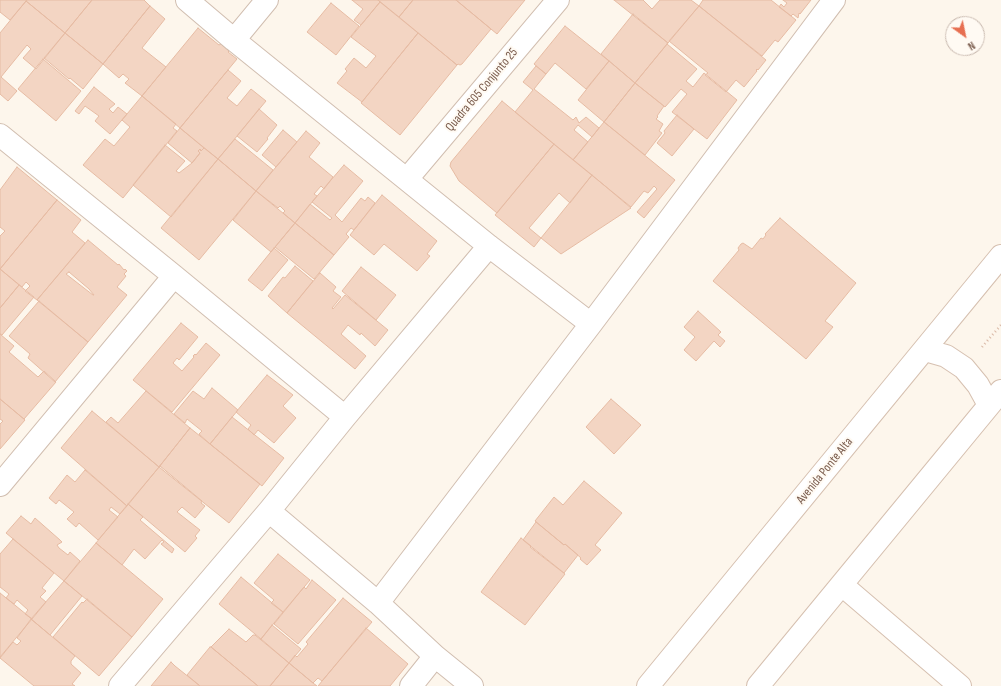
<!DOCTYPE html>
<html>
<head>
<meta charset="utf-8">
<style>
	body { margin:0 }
	#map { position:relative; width:1001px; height:686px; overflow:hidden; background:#fdf6ec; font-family:"Sofia Sans Condensed",sans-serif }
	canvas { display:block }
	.north { position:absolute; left:945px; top:16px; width:40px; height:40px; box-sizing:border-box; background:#fffaf3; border:1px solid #cabbb1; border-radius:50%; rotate:147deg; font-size:11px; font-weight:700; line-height:16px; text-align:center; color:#7a5c4d }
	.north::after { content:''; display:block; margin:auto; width:14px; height:18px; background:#e76f51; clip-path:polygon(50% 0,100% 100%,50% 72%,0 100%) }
</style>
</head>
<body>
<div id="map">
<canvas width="1001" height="686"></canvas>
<div class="north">N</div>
</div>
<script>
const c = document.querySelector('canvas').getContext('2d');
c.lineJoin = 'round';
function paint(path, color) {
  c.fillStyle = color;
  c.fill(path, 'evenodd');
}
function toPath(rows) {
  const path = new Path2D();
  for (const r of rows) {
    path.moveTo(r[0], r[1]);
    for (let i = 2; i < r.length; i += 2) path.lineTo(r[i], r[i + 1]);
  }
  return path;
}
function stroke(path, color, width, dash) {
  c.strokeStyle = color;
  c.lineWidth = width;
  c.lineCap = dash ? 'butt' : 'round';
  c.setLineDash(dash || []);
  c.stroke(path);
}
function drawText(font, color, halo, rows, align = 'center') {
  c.font = font + ' "Sofia Sans Condensed",sans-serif';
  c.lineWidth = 4;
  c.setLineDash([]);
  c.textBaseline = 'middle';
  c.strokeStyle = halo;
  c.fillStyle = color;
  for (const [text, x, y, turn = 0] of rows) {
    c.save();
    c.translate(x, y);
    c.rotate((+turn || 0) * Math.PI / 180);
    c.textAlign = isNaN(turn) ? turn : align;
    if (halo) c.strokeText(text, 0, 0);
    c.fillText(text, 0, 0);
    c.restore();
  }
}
const building = toPath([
	[0,0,27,0,10,20,0,12,0,0],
	[27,0,92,0,65,33,26,1,27,0],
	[92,0,144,0,150,6,103,64,65,33,92,0],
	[352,0,378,0,380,2,361,25,354,20,363,9,352,0],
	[378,0,413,0,399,17,378,0],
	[413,0,456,0,491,29,462,64,460,65,458,64,457,65,399,17,413,0],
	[456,0,525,0,497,34,456,0],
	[614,0,643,0,652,9,660,0,691,0,699,6,668,43,614,0],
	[703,0,771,0,796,20,778,42,775,40,762,56,699,6,703,0],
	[783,0,811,0,800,14,799,13,798,18,793,14,791,16,779,7,781,4,784,7,787,3,783,0],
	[26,1,65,33,36,69,23,58,31,49,27,45,1,77,17,91,8,101,0,94,0,33,26,1],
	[380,2,418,33,362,102,337,83,347,71,345,69,354,58,366,68,376,56,351,37,380,2],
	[331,3,359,26,336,55,307,32,331,3],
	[150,6,165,19,142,48,166,67,142,96,125,83,129,79,123,74,119,78,103,64,150,6],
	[699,6,766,60,758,70,757,69,756,70,757,71,744,87,736,80,726,92,705,75,708,73,669,41,699,6],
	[633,14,668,43,635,83,601,54,633,14],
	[565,26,609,61,586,89,555,63,546,74,534,64,565,26],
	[198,28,219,45,221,44,229,51,228,52,237,59,180,128,142,96,198,28],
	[65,33,103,64,83,89,70,78,69,79,44,58,65,33],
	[418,33,457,65,400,135,361,103,418,33],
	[667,44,697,69,686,81,693,87,704,73,737,100,707,139,672,112,687,94,681,89,665,107,635,83,667,44],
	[43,59,81,91,56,121,18,89,43,59],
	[609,61,635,83,604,122,578,100,609,61],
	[536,66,546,74,534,89,573,120,576,117,579,123,586,117,599,128,592,137,578,125,574,130,588,142,573,160,515,112,533,90,523,82,536,66],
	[228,70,241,81,227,98,237,106,251,89,266,101,218,159,180,128,228,70],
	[635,83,664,106,657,116,658,117,656,119,663,124,659,131,662,133,645,155,604,122,635,83],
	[94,87,115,104,109,109,113,113,118,107,127,114,110,134,95,121,99,116,85,106,79,114,75,111,94,87],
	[142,96,176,124,173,128,177,131,123,198,83,165,105,139,114,146,130,127,122,120,142,96],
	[502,101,554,144,497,213,459,181,450,166,451,162,502,101],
	[259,109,277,125,267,138,268,139,257,152,237,136,259,109],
	[677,115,694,129,672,156,657,143,665,133,664,131,677,115],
	[604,122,675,180,644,218,637,212,657,189,654,186,648,193,644,191,631,207,573,160,604,122],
	[180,128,204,148,201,151,200,149,198,151,200,153,192,163,168,143,180,128],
	[283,130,297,142,276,167,262,155,283,130],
	[306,131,320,143,309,157,333,177,324,189,321,186,314,194,317,196,295,223,283,213,285,211,280,206,278,208,256,191,306,131],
	[235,139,273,170,256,191,218,159,235,139],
	[554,144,592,175,570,203,559,193,529,228,541,238,534,247,495,215,554,144],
	[165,145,185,161,176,171,179,173,192,163,200,153,198,151,200,149,201,151,204,148,218,159,171,217,133,185,165,145],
	[218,159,256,191,199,260,161,228,218,159],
	[344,165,363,181,335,215,342,222,361,198,365,201,368,197,375,203,354,230,351,228,346,234,349,237,334,255,295,223,310,204,330,220,332,218,312,202,344,165],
	[17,167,57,200,0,269,0,236,5,231,0,227,0,190,17,167],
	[592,175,631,208,561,254,541,238,592,175],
	[256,191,295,223,271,252,233,220,256,191],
	[382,195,437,241,427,254,430,256,417,271,384,244,374,255,350,235,382,195],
	[57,200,81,220,72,232,85,243,37,300,25,291,30,286,26,282,22,287,0,269,57,200],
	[780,218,856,283,825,321,833,327,806,359,713,281,739,250,738,248,741,244,743,243,752,249,761,238,763,239,766,235,765,234,780,218],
	[295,223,334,255,314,279,275,247,295,223],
	[88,240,118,265,119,264,124,270,125,269,127,271,124,274,126,276,117,287,127,295,88,342,37,300,88,240],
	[69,272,89,289,94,295,93,295,66,274,69,272],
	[274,248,288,260,262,291,248,280,274,248],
	[295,266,313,281,287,313,268,296,283,277,285,278,295,266],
	[361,267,396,295,376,320,342,291,361,267],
	[0,269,19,285,0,308,0,269],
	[320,273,336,287,333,291,341,297,332,308,333,309,345,295,388,330,375,346,361,333,360,335,348,325,341,334,366,356,355,369,287,313,320,273],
	[19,285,34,297,2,335,0,334,0,308,19,285],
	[39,301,88,342,55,382,28,358,30,354,9,336,39,301],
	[698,311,721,332,718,335,725,341,720,347,714,341,696,361,684,350,695,337,684,327,698,311],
	[181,323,198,337,179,360,177,358,173,363,182,371,194,357,193,356,195,354,196,355,206,343,220,355,172,412,133,380,181,323],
	[0,334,14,346,9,352,38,377,44,371,56,382,24,419,0,399,0,334],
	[267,375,293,395,283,406,296,418,274,443,258,430,254,435,248,429,251,425,236,412,267,375],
	[212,388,238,410,210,444,199,434,202,431,187,419,185,423,174,414,193,391,204,399,212,388],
	[146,391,190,428,159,467,106,422,111,417,118,423,146,391],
	[0,399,25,420,0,449,0,424,3,421,0,419,0,399],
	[611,399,641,425,614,454,586,427,611,399],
	[92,411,159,467,127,506,61,448,92,411],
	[232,417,284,458,262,486,210,444,232,417],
	[190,428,260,484,229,523,159,467,190,428],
	[160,466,202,501,201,503,205,506,195,518,182,507,177,512,200,530,195,536,197,538,185,552,128,504,160,466],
	[85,470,127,506,120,514,111,507,109,510,118,517,98,540,79,523,76,527,67,519,74,512,59,500,56,504,49,498,67,475,75,482,85,470],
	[584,481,622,513,595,545,601,550,587,565,580,559,581,558,565,544,564,545,535,521,554,497,563,505,584,481],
	[128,504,143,517,140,520,174,549,172,553,161,544,164,542,162,540,145,559,134,549,122,565,96,543,128,504],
	[21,516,31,524,35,518,60,540,62,542,57,545,59,548,68,555,70,552,80,561,64,581,6,533,21,516],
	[536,522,564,545,565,544,578,555,564,573,523,540,536,522],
	[521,538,531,546,530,547,565,574,525,625,481,592,521,538],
	[13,539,54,573,42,588,46,591,40,597,46,602,32,619,25,614,28,610,17,600,14,604,6,598,9,594,0,587,0,554,13,539],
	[96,543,163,599,132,637,64,581,96,543],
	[278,554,310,580,283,612,271,603,274,600,254,583,278,554],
	[241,577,283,612,261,639,219,604,241,577],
	[312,580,336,600,298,644,274,624,304,587,306,589,312,580],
	[64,581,82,596,50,635,31,619,64,581],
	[0,593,32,619,0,657,0,593],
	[343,598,372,622,322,681,318,678,313,683,289,663,295,655,297,657,308,644,306,642,343,598],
	[87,599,132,637,99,676,53,637,82,602,83,603,87,599],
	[31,619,75,656,71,661,71,664,81,673,72,684,75,686,34,686,0,658,13,642,17,645,21,641,17,638,31,619],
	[272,625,301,649,289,663,261,639,272,625],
	[366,628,408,664,390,686,318,686,366,628],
	[229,629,246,642,253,635,255,635,289,663,270,686,258,686,211,647,229,629],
	[210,647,211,647,258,686,200,686,187,675,210,647],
	[171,662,175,666,200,686,151,686,171,662],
	[289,663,313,683,317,686,270,686,289,663]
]);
const path = toPath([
	[982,347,1001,325]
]);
const street = toPath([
	[187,0,234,40,489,246,591,324],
	[234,40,267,0],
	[0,135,174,276,345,417],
	[407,179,558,0],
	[0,485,174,276],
	[269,511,378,603],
	[120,686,269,511,345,417,489,246],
	[411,686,435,656],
	[472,686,435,656,378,603,591,324,834,0]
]);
const secondary = toPath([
	[925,350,946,356,964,368,978,385,989,405],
	[842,585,960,686],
	[648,686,1001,256],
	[758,686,1001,391]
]);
const streetNames = [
	["Quadra 605 Conjunto 25",482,90,-50],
	["Avenida Ponte Alta",825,471,-51]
];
paint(building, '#f3d5c3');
stroke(building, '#e6bba3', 1);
stroke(street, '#d1beb0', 24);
stroke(secondary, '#d6c0b0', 24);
stroke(path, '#d9b8a5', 2.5, [1, 3]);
stroke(street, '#fff', 22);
stroke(secondary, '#fff', 22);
drawText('13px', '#7a5c4d', '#fffaf3', streetNames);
</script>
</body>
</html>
